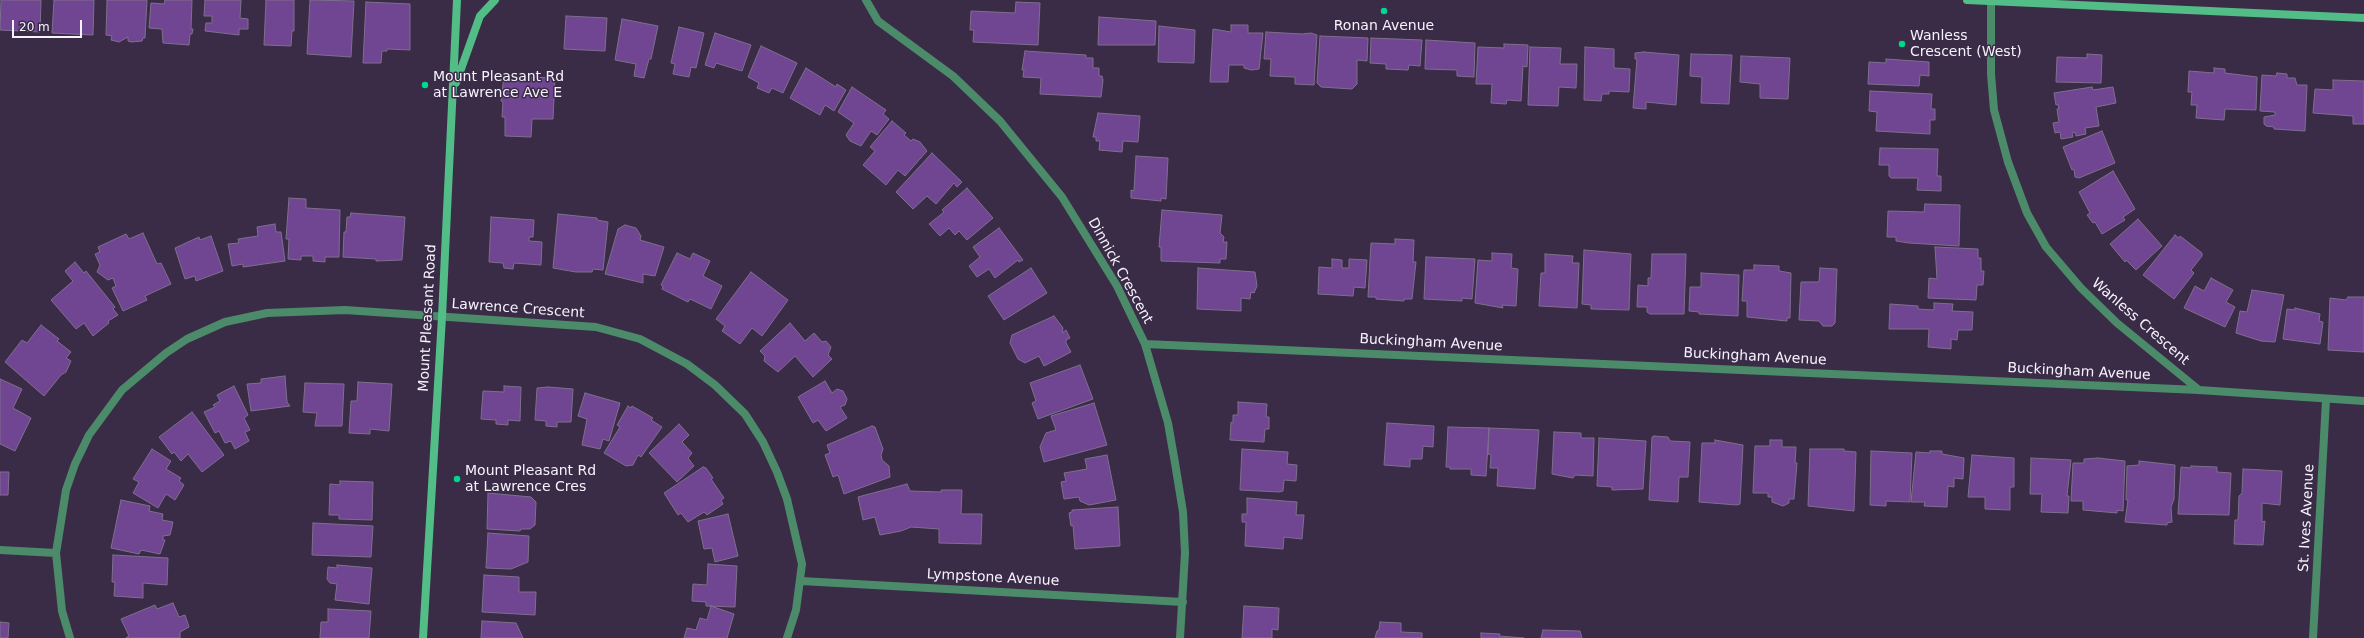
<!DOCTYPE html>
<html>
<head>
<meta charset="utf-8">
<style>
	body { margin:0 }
	#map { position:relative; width:2364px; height:638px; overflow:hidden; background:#3a2c47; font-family:"DejaVu Sans",sans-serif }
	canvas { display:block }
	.scale { position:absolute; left:12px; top:20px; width:70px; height:18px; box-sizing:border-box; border:2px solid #f7f2fd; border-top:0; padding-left:5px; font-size:12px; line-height:14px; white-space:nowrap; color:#f7f2fd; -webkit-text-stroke:3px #3a2c47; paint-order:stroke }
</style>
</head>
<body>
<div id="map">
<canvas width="2364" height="638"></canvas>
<div class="scale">20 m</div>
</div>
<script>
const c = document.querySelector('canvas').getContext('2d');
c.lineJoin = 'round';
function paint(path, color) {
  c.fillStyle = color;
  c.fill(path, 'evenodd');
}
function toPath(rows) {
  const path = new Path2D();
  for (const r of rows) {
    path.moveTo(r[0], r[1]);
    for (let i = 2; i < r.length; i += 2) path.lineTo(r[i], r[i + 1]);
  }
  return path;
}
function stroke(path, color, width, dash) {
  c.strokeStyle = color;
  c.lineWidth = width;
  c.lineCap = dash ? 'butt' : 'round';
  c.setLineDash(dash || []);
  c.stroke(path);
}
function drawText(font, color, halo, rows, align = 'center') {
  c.font = font + ' "DejaVu Sans",sans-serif';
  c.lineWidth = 3;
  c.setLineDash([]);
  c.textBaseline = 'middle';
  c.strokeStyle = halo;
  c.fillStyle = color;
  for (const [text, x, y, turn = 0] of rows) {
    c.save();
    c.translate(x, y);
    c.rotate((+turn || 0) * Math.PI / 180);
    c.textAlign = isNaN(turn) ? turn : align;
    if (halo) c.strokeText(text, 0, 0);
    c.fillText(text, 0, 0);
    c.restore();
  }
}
const building = toPath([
	[1,0,41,0,40,32,0,30,1,0],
	[54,0,94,0,93,35,52,33,54,0],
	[107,0,147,0,145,38,143,38,142,41,131,42,128,41,128,37,119,42,111,40,112,36,106,35,107,0],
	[165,0,192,0,191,29,193,29,192,34,190,34,189,45,163,43,162,29,149,28,151,3,164,4,165,0],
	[205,0,241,0,240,18,248,19,248,29,239,29,239,35,205,31,206,23,212,23,212,16,204,16,205,0],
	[266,0,294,0,294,31,292,31,291,46,264,45,266,0],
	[310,0,354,1,351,57,307,54,310,0],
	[366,2,410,4,410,50,387,49,387,51,382,51,381,63,363,63,366,2],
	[1016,2,1040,3,1038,45,973,42,974,30,970,30,971,11,1015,13,1016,2],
	[566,16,607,18,605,51,564,49,566,16],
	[1099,17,1156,21,1155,45,1098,45,1099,17],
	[622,19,658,26,651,59,649,59,644,78,634,76,636,64,615,60,622,19],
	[1231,25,1248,25,1248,33,1263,33,1259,69,1251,70,1244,68,1244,65,1229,65,1228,82,1210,82,1213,29,1231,32,1231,25],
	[1159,26,1195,30,1194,63,1158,62,1159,26],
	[679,27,704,33,696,68,691,67,689,77,673,74,675,64,671,63,679,27],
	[1266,32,1302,34,1311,33,1317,35,1314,85,1295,84,1295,77,1270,76,1271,59,1264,59,1266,32],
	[715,33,751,45,742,71,716,63,714,68,705,65,715,33],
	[1320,36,1368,38,1367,61,1357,60,1357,84,1352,89,1321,87,1317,83,1320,36],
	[1371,38,1422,40,1420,66,1409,65,1408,70,1386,69,1386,64,1370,63,1371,38],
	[1426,40,1475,43,1474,77,1457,76,1457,70,1425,69,1426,40],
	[1504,44,1528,45,1527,67,1523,66,1521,101,1507,100,1506,104,1491,103,1492,84,1476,84,1478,47,1504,48,1504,44],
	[761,46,797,63,783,93,772,88,769,93,757,88,759,83,748,77,761,46],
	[1530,47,1561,48,1560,64,1577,64,1576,88,1559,87,1558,106,1528,105,1530,47],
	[1585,47,1614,49,1614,68,1630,69,1629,92,1609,91,1609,94,1602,94,1601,101,1584,100,1585,47],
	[1025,51,1086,55,1086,58,1093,58,1093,68,1099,68,1099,76,1102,76,1103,80,1101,97,1040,94,1041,78,1023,77,1024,70,1022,70,1025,51],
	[1644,52,1679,55,1676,105,1646,102,1646,109,1633,108,1637,59,1635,59,1635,53,1644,52],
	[1691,54,1732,55,1729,104,1701,103,1702,77,1690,76,1691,54],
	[2087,54,2102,55,2101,83,2056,82,2057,57,2087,58,2087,54],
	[1741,56,1790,58,1788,99,1760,98,1760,84,1740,82,1741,56],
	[1886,59,1929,62,1929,76,1920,75,1919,86,1868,84,1869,62,1886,63,1886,59],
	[806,68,836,87,837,84,846,90,834,111,825,105,820,115,790,98,806,68],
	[2214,68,2225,69,2225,73,2257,77,2256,110,2225,109,2224,120,2196,118,2197,105,2191,105,2192,92,2188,92,2189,71,2214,73,2214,68],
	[2277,73,2287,74,2287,78,2295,78,2297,85,2307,85,2305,131,2274,129,2274,127,2266,126,2264,124,2264,117,2275,115,2275,112,2260,111,2262,75,2276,76,2277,73],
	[504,76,555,78,553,119,532,119,531,137,505,136,505,117,502,117,503,102,501,101,504,76],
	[2333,80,2364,81,2364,124,2353,124,2353,116,2313,113,2315,89,2333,90,2333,80],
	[852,87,886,110,883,114,889,119,877,135,871,131,861,146,850,141,846,135,854,123,838,112,852,87],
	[2092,87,2093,90,2113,87,2116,103,2096,107,2099,126,2085,128,2086,134,2076,136,2075,132,2072,133,2073,137,2061,139,2060,132,2055,133,2053,123,2059,122,2057,109,2059,109,2058,104,2056,105,2054,93,2092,87],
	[1870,91,1932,94,1931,109,1935,109,1935,120,1930,120,1930,134,1876,131,1877,112,1869,111,1870,91],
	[1098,113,1140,116,1138,142,1123,141,1122,152,1099,150,1100,141,1096,141,1096,137,1093,137,1098,113],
	[892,121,906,133,904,135,911,141,913,139,920,142,927,151,905,176,898,170,886,185,863,165,875,151,870,147,892,121],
	[2102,131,2115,163,2079,178,2075,177,2074,169,2072,170,2063,147,2102,131],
	[1880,148,1938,149,1937,176,1941,176,1941,191,1917,190,1918,178,1891,178,1889,176,1889,165,1879,165,1880,148],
	[932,153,962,182,957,187,954,183,936,204,927,196,913,209,896,192,932,153],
	[1136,156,1168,158,1166,199,1161,198,1161,201,1131,198,1131,190,1134,191,1136,156],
	[2113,171,2135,209,2123,217,2125,220,2102,234,2095,222,2093,223,2087,215,2090,213,2079,192,2113,171],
	[967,188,993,218,967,240,959,231,955,235,949,228,940,236,929,224,944,212,942,210,967,188],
	[289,198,306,199,306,208,340,210,339,257,325,257,325,262,313,261,313,256,301,256,301,260,288,259,289,239,286,239,289,198],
	[1925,204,1960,205,1959,246,1909,243,1896,241,1896,237,1887,237,1888,211,1924,212,1925,204],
	[1162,210,1222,215,1220,233,1224,237,1223,242,1227,242,1226,259,1220,259,1220,263,1161,261,1161,247,1159,247,1162,210],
	[351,213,405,217,402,260,376,261,376,259,343,257,344,232,346,232,347,217,350,217,351,213],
	[558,214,597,218,597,220,608,222,603,270,593,269,592,272,576,272,553,268,558,214],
	[491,217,534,220,533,237,529,237,529,241,542,242,541,265,514,263,513,269,504,268,503,263,489,262,491,217],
	[2138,219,2162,246,2136,270,2126,260,2125,262,2110,244,2138,219],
	[275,224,276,232,281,232,285,261,243,267,243,264,232,266,228,244,239,243,238,239,258,236,257,227,275,224],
	[625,225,636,228,641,236,640,240,664,247,655,276,643,274,643,283,605,274,618,229,625,225],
	[999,228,1023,260,1019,262,1018,260,995,278,989,269,977,277,969,266,980,257,973,247,999,228],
	[143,233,157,264,161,263,171,284,145,296,147,300,123,311,112,288,116,286,113,278,108,280,97,272,100,265,95,254,100,252,98,247,126,234,129,239,143,233],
	[2175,235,2179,238,2180,236,2202,253,2202,256,2191,270,2194,273,2174,299,2143,275,2175,235],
	[211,236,223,271,196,281,195,276,185,279,175,248,199,237,200,240,211,236],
	[1395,239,1414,240,1413,262,1416,262,1412,299,1404,299,1404,301,1376,299,1376,297,1368,297,1371,243,1395,244,1395,239],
	[1935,247,1978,249,1978,258,1981,258,1981,271,1984,271,1983,285,1977,285,1976,300,1928,298,1929,278,1937,279,1935,247],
	[1584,250,1631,254,1629,310,1591,309,1591,305,1582,304,1584,250],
	[677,253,690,259,693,253,710,261,703,276,722,286,711,309,690,299,688,302,662,289,663,286,661,285,677,253],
	[1492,253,1512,254,1511,268,1518,269,1516,306,1502,305,1503,308,1475,303,1478,260,1492,261,1492,253],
	[1545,254,1573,256,1572,263,1579,263,1577,308,1539,306,1541,273,1545,273,1545,254],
	[1652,254,1686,254,1684,314,1650,314,1647,312,1647,307,1637,307,1638,285,1648,286,1648,278,1651,278,1652,254],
	[1426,257,1475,259,1472,299,1462,298,1462,301,1424,299,1426,257],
	[1332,259,1342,260,1342,268,1349,268,1349,259,1367,260,1365,288,1354,287,1353,296,1318,294,1319,267,1332,268,1332,259],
	[75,262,84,273,86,271,115,307,113,309,118,315,108,321,109,323,93,336,84,323,76,329,51,300,73,281,65,271,75,262],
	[1754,265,1779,266,1779,271,1791,273,1790,318,1787,318,1787,321,1747,317,1747,301,1742,301,1744,270,1754,270,1754,265],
	[1031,268,1047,293,1004,320,988,296,1031,268],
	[1198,268,1255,272,1257,286,1254,293,1251,292,1250,299,1241,298,1241,311,1197,309,1198,268],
	[1820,268,1837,269,1835,323,1832,326,1823,326,1819,321,1799,320,1801,282,1819,282,1820,268],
	[751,272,788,300,762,336,752,328,740,344,722,331,725,326,716,319,751,272],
	[1701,273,1739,275,1738,316,1699,314,1699,312,1689,311,1690,287,1701,287,1701,273],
	[2211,278,2233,290,2226,302,2235,307,2225,327,2184,308,2195,286,2204,291,2211,278],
	[2252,290,2284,295,2275,342,2261,341,2236,333,2240,311,2247,312,2252,290],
	[2348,297,2364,297,2364,352,2328,350,2330,298,2346,300,2348,297],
	[1934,303,1953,304,1952,311,1973,312,1972,330,1958,330,1957,340,1951,339,1951,349,1928,347,1929,329,1889,329,1890,304,1918,306,1918,309,1934,310,1934,303],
	[2295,308,2320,314,2319,321,2323,322,2320,344,2283,339,2287,309,2295,310,2295,308],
	[1054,316,1063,328,1062,333,1066,330,1070,338,1066,340,1066,343,1071,352,1044,366,1039,356,1025,363,1018,359,1010,343,1012,335,1054,316],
	[790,323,805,341,814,333,822,342,826,341,831,347,828,355,832,359,813,377,795,356,778,372,764,361,765,356,760,351,790,323],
	[41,325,59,339,57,341,71,352,66,358,71,361,66,372,61,375,44,396,5,362,22,340,27,343,41,325],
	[1080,365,1093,399,1038,419,1032,403,1036,401,1030,383,1080,365],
	[285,376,287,402,290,406,251,411,247,384,261,383,261,379,285,376],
	[0,379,22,389,13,408,31,418,15,451,0,444,0,379],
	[825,381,832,393,837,389,843,391,847,399,845,405,840,407,847,418,826,431,818,420,813,423,798,397,825,381],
	[358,382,392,384,389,431,370,429,370,434,349,433,351,401,357,401,358,382],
	[305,383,344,384,342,426,315,426,317,413,303,412,305,383],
	[234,386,248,415,244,418,250,430,245,432,249,441,235,449,231,441,225,443,219,431,215,433,204,412,215,407,213,405,220,401,217,395,234,386],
	[504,386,521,387,520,421,508,420,508,425,496,424,496,420,481,419,483,391,504,392,504,386],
	[548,387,573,389,571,422,557,422,557,427,546,426,546,421,535,420,537,388,548,387],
	[585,393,620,403,609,441,603,439,600,449,582,445,587,419,578,416,585,393],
	[1238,402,1267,404,1266,417,1269,417,1269,429,1265,429,1264,442,1230,440,1231,422,1233,423,1233,415,1238,415,1238,402],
	[1094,403,1107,445,1044,462,1040,447,1046,433,1056,430,1051,416,1094,403],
	[628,406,631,408,632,406,653,418,651,420,662,427,641,457,638,455,633,465,626,466,604,453,620,427,617,425,628,406],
	[192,412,224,455,202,472,188,454,181,461,174,452,172,454,159,437,192,412],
	[1387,423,1434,426,1433,447,1423,446,1422,459,1410,459,1410,467,1384,465,1387,423],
	[679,424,689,435,682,442,692,453,688,458,694,466,677,482,649,453,679,424],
	[872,426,875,427,883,449,881,455,882,460,889,466,890,477,844,494,838,475,833,477,825,455,830,453,827,445,872,426],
	[1448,427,1489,428,1486,476,1471,475,1471,469,1450,469,1450,467,1446,467,1448,427],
	[1489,428,1539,430,1535,489,1497,486,1498,468,1490,468,1491,455,1488,454,1489,428],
	[1554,432,1581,433,1581,438,1594,438,1593,476,1575,475,1573,478,1552,474,1554,432],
	[1654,436,1668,437,1670,441,1690,442,1688,477,1679,477,1678,502,1649,500,1652,437,1654,436],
	[1599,438,1646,441,1643,489,1612,490,1612,487,1597,486,1599,438],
	[1715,440,1743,445,1740,504,1737,505,1699,502,1702,443,1715,443,1715,440],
	[1770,440,1782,440,1782,447,1796,447,1795,463,1797,463,1794,499,1789,499,1789,503,1783,506,1772,502,1772,497,1768,497,1768,493,1753,493,1755,446,1770,446,1770,440],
	[152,449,171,461,166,469,181,478,179,481,184,485,175,500,166,494,158,508,133,493,139,482,133,479,152,449],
	[1242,449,1288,452,1287,464,1297,465,1296,481,1284,480,1283,491,1279,492,1240,490,1242,449],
	[1810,449,1844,449,1844,451,1856,452,1854,511,1808,506,1810,449],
	[1871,451,1912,453,1910,502,1886,501,1886,506,1870,505,1871,451],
	[1930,451,1942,451,1942,454,1964,458,1963,479,1954,478,1954,487,1948,486,1947,507,1924,506,1925,502,1911,502,1916,452,1930,453,1930,451],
	[1107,455,1116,500,1089,505,1080,501,1079,497,1064,499,1061,482,1066,481,1064,473,1087,469,1085,459,1107,455],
	[1972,455,2014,458,2014,487,2010,487,2010,510,1985,509,1985,497,1968,497,1972,455],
	[2031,458,2071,460,2067,496,2069,496,2068,513,2041,512,2042,494,2030,494,2031,458],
	[2098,458,2125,461,2123,511,2117,510,2117,513,2083,510,2083,501,2071,501,2073,463,2084,463,2084,459,2098,458],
	[2139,461,2175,465,2174,499,2171,507,2172,522,2167,523,2167,525,2125,522,2128,500,2126,500,2127,466,2139,465,2139,461],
	[2191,466,2217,467,2217,472,2231,473,2229,515,2178,514,2181,467,2191,468,2191,466],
	[703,467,706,468,713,478,711,479,724,498,721,500,723,504,707,515,704,512,688,522,681,513,678,515,664,493,703,467],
	[2243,469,2282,471,2280,505,2262,503,2262,522,2265,521,2263,545,2234,544,2235,520,2238,520,2239,496,2242,493,2243,469],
	[0,472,9,472,8,495,0,495,0,472],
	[340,481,373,482,372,520,339,519,339,515,329,515,330,484,340,485,340,481],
	[907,484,910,491,941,492,941,490,962,490,961,514,982,514,981,544,939,543,939,529,911,527,901,531,880,535,875,517,863,520,858,497,907,484],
	[488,493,531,497,536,502,535,525,530,529,521,529,520,531,487,529,488,493],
	[1247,498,1297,502,1296,515,1304,515,1302,539,1284,537,1283,549,1245,546,1246,522,1242,522,1242,514,1247,514,1247,498],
	[121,500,150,506,149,511,163,514,162,520,173,522,170,535,163,536,163,540,165,540,160,554,141,550,139,554,111,548,121,500],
	[1118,507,1120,546,1075,549,1073,525,1071,526,1069,513,1072,512,1072,510,1118,507],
	[728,514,738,556,715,562,712,548,704,549,698,521,728,514],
	[313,523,373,526,371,557,312,555,313,523],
	[488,533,529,536,528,562,511,569,486,568,488,533],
	[113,555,168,558,167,585,143,583,143,598,114,596,115,582,112,582,113,555],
	[708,564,737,566,735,607,706,606,706,602,692,601,693,584,707,585,708,564],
	[337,565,372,568,369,604,335,600,337,584,330,583,327,579,328,567,337,568,337,565],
	[484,575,519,577,519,592,536,592,535,615,482,612,484,575],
	[173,603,179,617,185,615,189,627,180,632,180,638,126,638,129,636,121,619,155,605,157,609,173,603],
	[711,606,734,614,727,638,684,638,687,628,696,630,700,618,707,620,711,606],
	[1244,606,1279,608,1278,630,1272,629,1272,638,1242,638,1244,606],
	[328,609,371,611,369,638,320,638,321,622,328,622,328,609],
	[482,621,516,623,523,638,481,638,482,621],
	[0,622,9,623,8,638,0,638,0,622],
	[1380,622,1401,623,1401,632,1422,633,1422,638,1375,638,1377,631,1379,630,1380,622],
	[1543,630,1580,631,1582,638,1541,638,1543,630],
	[1481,633,1500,634,1499,636,1524,638,1481,638,1481,633]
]);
const minor = toPath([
	[866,0,878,21,953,76,1000,121,1062,197,1117,286,1145,344,1168,423,1175,463,1183,512,1185,553,1180,638],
	[1991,0,1991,74,1994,110,2008,162,2027,213,2046,247,2081,288,2117,323,2199,390],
	[1145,344,2199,390,2364,401],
	[0,550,56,553],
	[801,581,1183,602],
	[70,638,62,611,56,553,66,490,75,464,89,435,122,390,166,353,187,339,225,322,267,313,345,310,596,327,640,339,687,364,715,385,745,414,763,442,777,472,787,499,802,564,796,610,787,638],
	[2313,638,2326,400]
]);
const secondary = toPath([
	[1967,0,2364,18],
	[456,83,480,16,495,0],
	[423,638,442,317,457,0]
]);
const markers = [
	[1384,11,4,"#00d98c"],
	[1902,44,4,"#00d98c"],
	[425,85,4,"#00d98c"],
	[457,479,4,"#00d98c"]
];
const poiNames = [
	["Ronan Avenue",1384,26,"center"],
	["Wanless",1910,36],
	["Crescent (West)",1910,52],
	["Mount Pleasant Rd",433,77],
	["at Lawrence Ave E",433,93],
	["Mount Pleasant Rd",465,471],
	["at Lawrence Cres",465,487]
];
const streetNames = [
	["Dinnick Crescent",1120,271,61],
	["Lawrence Crescent",518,309,4],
	["Mount Pleasant Road",428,318,-87],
	["Wanless Crescent",2140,322,41],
	["Buckingham Avenue",1431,343,3],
	["Buckingham Avenue",1755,357,3],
	["Buckingham Avenue",2079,372,3],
	["St. Ives Avenue",2307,518,-87],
	["Lympstone Avenue",993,578,3]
];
paint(building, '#704592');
stroke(building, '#7f6f8e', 1);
stroke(minor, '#4c8b6a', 8);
stroke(secondary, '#52bd87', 8);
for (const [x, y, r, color] of markers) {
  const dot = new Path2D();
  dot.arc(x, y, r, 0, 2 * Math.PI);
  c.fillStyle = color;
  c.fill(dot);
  stroke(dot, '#3a2c47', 1.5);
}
drawText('14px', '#f7f2fd', '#3a2c47', poiNames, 'left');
drawText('14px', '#f7f2fd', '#3a2c47', streetNames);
</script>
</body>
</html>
